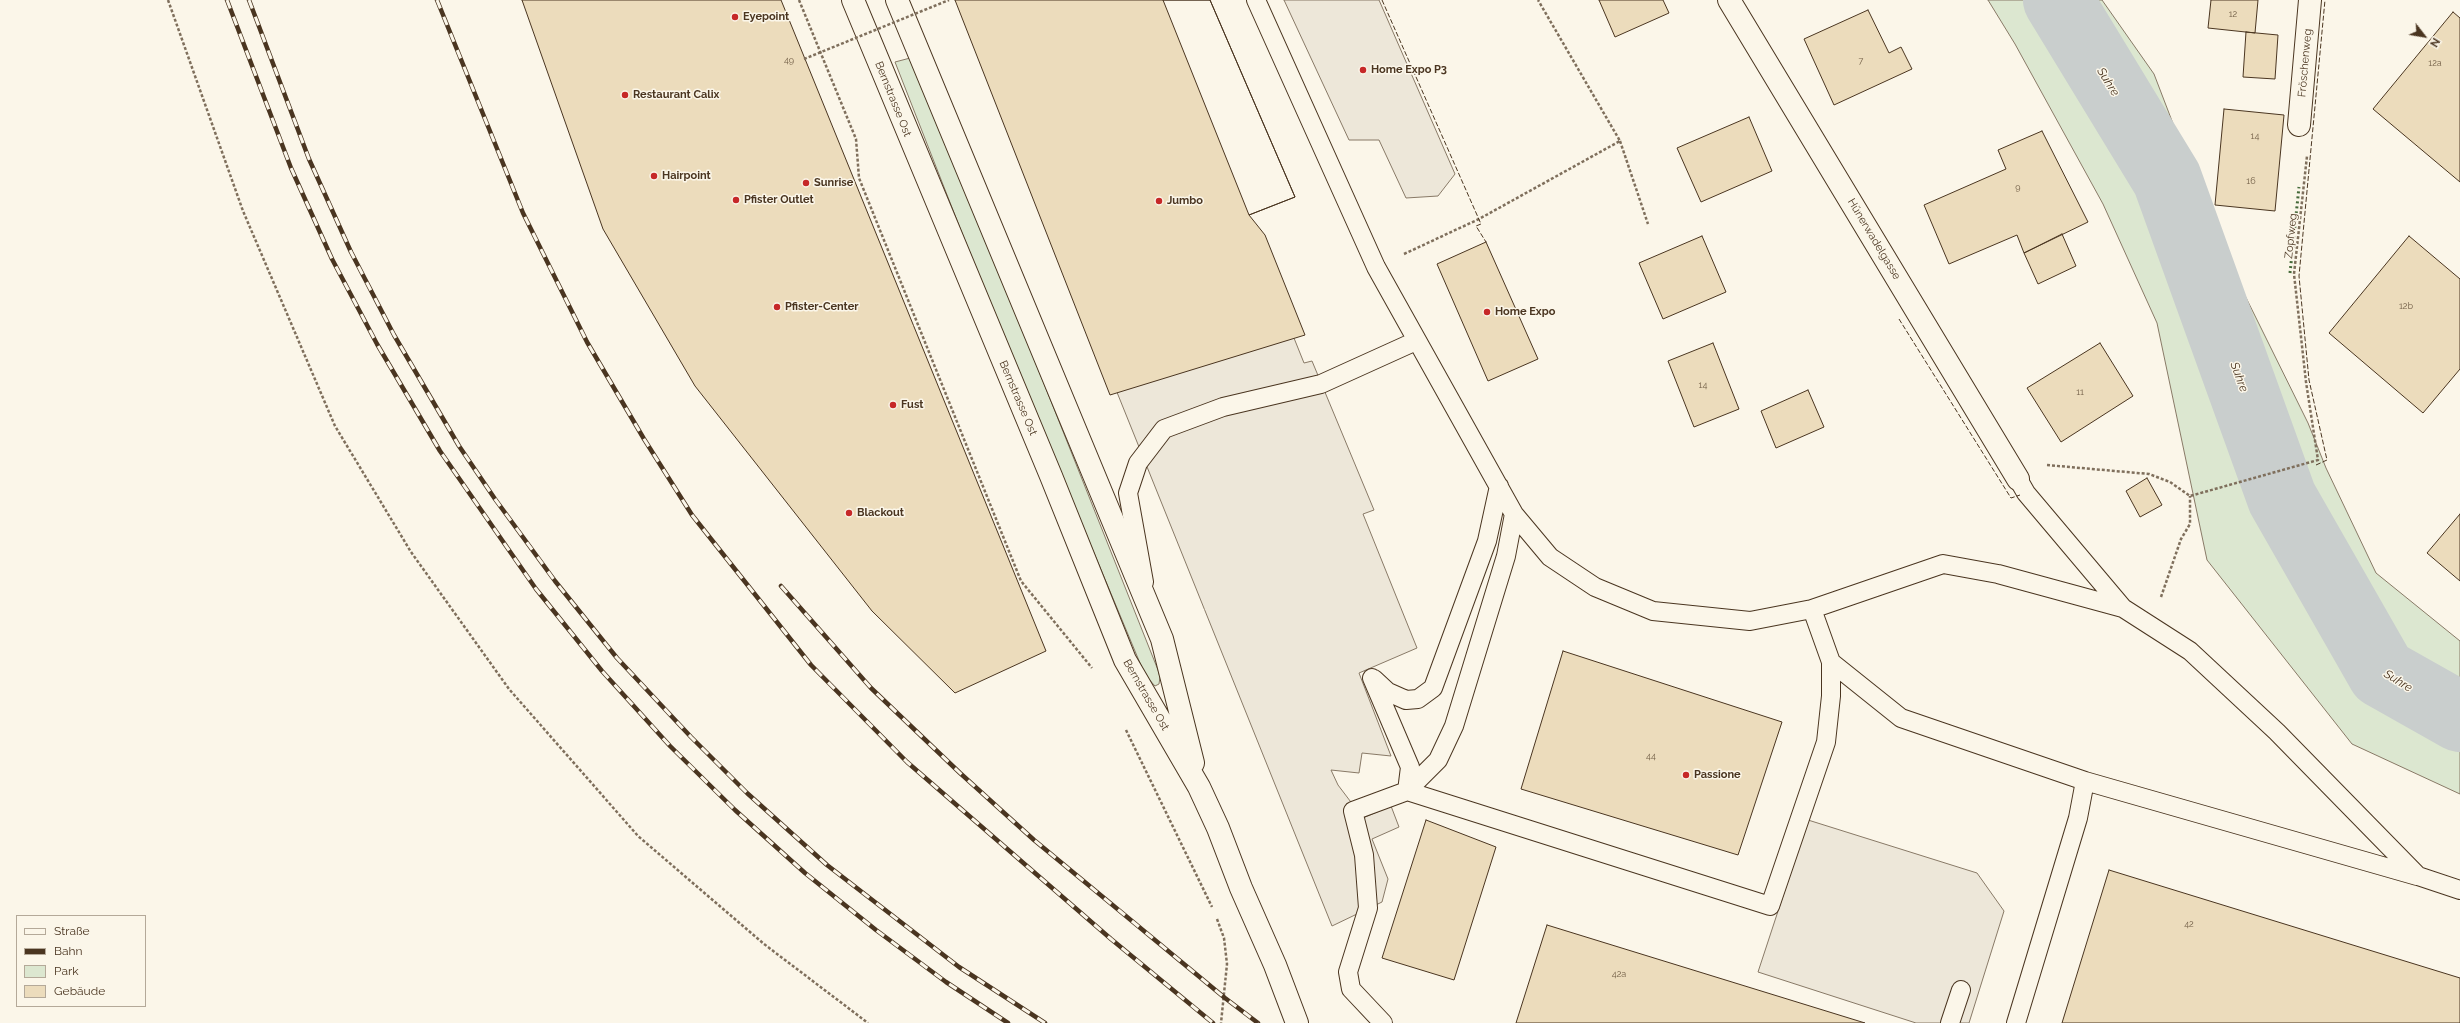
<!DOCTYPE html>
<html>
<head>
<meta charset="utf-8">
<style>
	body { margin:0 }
	#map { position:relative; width:2460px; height:1023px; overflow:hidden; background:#fbf6e9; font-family:Raleway,sans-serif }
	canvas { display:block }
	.legend { position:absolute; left:16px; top:915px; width:130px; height:92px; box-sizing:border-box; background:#fbf6e9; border:1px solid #b4a999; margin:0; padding:5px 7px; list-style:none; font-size:12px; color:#4a3520 }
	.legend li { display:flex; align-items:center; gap:8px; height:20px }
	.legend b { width:20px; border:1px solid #b4a999 }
	.north { position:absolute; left:2404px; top:16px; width:40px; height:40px; -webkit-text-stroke:3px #fbf6e9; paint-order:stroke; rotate:121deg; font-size:11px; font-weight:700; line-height:16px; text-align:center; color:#4a3520 }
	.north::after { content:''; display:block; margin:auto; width:14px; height:18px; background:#4a3520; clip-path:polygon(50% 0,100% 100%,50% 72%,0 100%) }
</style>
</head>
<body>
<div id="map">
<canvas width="2460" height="1023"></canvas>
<ul class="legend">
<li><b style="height:5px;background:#fbf6e9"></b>Straße</li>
<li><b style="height:5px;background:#4a3520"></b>Bahn</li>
<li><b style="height:11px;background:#dce7d0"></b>Park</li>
<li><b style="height:11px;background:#ecdcbc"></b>Gebäude</li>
</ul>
<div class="north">N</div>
</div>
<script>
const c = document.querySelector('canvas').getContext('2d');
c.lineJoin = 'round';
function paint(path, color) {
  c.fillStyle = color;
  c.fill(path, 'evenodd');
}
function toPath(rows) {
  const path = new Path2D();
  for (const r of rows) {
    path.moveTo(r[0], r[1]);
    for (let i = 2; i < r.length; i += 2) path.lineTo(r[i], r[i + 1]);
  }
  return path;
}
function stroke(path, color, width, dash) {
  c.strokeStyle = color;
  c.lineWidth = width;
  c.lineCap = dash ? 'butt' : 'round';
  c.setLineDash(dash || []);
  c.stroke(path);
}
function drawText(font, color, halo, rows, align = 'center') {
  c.font = font + ' Raleway,sans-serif';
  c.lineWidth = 3;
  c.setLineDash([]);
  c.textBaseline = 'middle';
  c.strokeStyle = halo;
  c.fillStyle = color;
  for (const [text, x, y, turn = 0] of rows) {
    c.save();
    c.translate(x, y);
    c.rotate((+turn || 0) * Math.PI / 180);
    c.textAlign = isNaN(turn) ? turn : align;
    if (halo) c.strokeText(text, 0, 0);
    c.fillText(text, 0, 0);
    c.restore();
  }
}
const green = toPath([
	[1988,0,2102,0,2154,74,2218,241,2308,423,2326,468,2376,573,2460,641,2460,794,2352,744,2207,560,2157,323,2103,204,2015,44,1988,0],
	[914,57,1158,670,1160,677,1159,684,1155,686,1145,675,987,297,895,62,914,57]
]);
const parking = toPath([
	[1284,0,1379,0,1455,174,1438,196,1406,198,1379,140,1349,140,1284,0],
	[1171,31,1304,363,1312,361,1374,510,1363,514,1417,648,1359,673,1391,756,1362,753,1359,773,1331,770,1338,785,1363,818,1391,806,1399,827,1372,839,1388,879,1382,902,1332,926,1077,293,1171,31],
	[1808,820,1977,873,2004,911,1969,1023,1916,1023,1758,972,1808,820]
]);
const river = toPath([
	[2058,0,2167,179,2282,498,2382,673,2460,717]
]);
const building = toPath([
	[522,0,781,0,1046,651,955,693,872,611,695,386,603,229,522,0],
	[955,0,1210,0,1295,197,1249,215,1265,235,1305,335,1110,395,955,0],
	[1163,0,1210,0,1295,197,1249,215,1163,0],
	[1599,0,1663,0,1669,13,1615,37,1599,0],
	[2211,0,2258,0,2255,33,2208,28,2211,0],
	[1868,10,1889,53,1901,47,1912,69,1834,105,1804,39,1868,10],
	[2453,12,2460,18,2460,182,2373,109,2453,12],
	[2246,32,2278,35,2275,79,2243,77,2246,32],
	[2224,109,2284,115,2275,211,2215,205,2224,109],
	[1749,117,1772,171,1701,202,1677,148,1749,117],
	[2042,131,2088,222,2024,253,2017,235,1949,264,1924,205,2006,169,1998,150,2042,131],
	[2062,234,2076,266,2038,284,2024,253,2062,234],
	[1702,236,1726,292,1663,319,1639,263,1702,236],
	[2409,236,2460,279,2460,369,2423,413,2329,333,2409,236],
	[1486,242,1538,359,1488,381,1437,264,1486,242],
	[1713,343,1739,409,1694,427,1668,361,1713,343],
	[2100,343,2133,396,2061,442,2027,388,2100,343],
	[1808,390,1824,427,1776,448,1761,411,1808,390],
	[2147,478,2162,505,2140,517,2126,491,2147,478],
	[2460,514,2460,581,2427,553,2460,514],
	[1563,651,1782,722,1738,855,1521,789,1563,651],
	[1426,820,1496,847,1454,980,1382,958,1426,820],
	[2109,870,2460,978,2460,1023,2062,1023,2109,870],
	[1547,925,1865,1023,1516,1023,1547,925]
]);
const path = toPath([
	[168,0,243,211,335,426,411,552,509,689,638,836,764,944,868,1023],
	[799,0,856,139,859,178,1021,581,1092,668],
	[1620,141,1648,224],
	[1404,254,1479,219,1620,141,1538,0],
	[2047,465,2149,474,2170,482,2190,496,2318,460,2306,382,2294,274,2307,156],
	[2161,597,2181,539,2190,524,2190,496],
	[1126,730,1212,907],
	[1217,919,1224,938,1227,964,1221,1023]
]);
const lane = toPath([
	[1256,0,1376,267,1514,514,1550,557,1595,587,1653,611,1750,621,1812,609,1943,564,1998,574,2123,608,2190,651,2277,732,2418,876,2460,890],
	[2018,479,2026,493,2123,608],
	[1144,582,1128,493,1138,463,1164,429,1223,407,1321,384,1416,341],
	[1831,662,1901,718,2085,781,2078,818,2016,1023],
	[1372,678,1410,767,1407,791,1770,906,1826,742,1831,696,1831,662,1812,609],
	[1374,679,1388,692,1406,700,1418,699,1433,688,1487,541,1499,486],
	[2085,781,2417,876],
	[1383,1023,1351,989,1348,972,1368,908,1364,855,1353,811,1407,791,1438,760,1454,726,1506,556,1514,514],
	[1950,1023,1961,990]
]);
const street = toPath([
	[1729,0,2018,479],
	[2299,125,2310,0]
]);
const primary = toPath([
	[853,0,1051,476,1125,660,1199,787,1218,828,1241,888,1275,965,1297,1023],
	[897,0,1162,639,1193,763]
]);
const rail = toPath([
	[227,0,291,168,332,259,377,344,440,451,536,589,602,671,670,746,735,810,805,873,876,930,946,982,1008,1023],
	[249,0,309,159,351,252,394,335,459,446,495,499,555,581,617,658,691,737,747,793,827,865,959,967,1045,1023],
	[437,0,523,213,587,342,644,439,692,515,811,665,907,762,1111,939,1213,1023],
	[781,586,871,688,960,773,1034,840,1225,998,1258,1023]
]);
const pathBridge = toPath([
	[804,59,949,0]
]);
const hedge = toPath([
	[2290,273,2299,187]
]);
const fence = toPath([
	[1382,0,1481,224,1476,226,1486,242],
	[1899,319,2011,498,2020,495],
	[2316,465,2327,460,2309,380,2299,276,2325,0]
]);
const markers = [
	[735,17,4,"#c62828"],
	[1363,70,4,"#c62828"],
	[625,95,4,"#c62828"],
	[654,176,4,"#c62828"],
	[806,183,4,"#c62828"],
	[736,200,4,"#c62828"],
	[1159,201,4,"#c62828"],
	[777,307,4,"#c62828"],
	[1487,312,4,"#c62828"],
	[893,405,4,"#c62828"],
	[849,513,4,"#c62828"],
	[1686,775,4,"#c62828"]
];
const numberNames = [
	["12",2233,14],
	["49",789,60],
	["7",1861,61],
	["12a",2435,63],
	["14",2255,136],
	["16",2251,181],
	["9",2018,187],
	["12b",2406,306],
	["14",1703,385],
	["11",2080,392],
	["44",1651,756],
	["42",2189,924],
	["42a",1619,974]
];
const poiNames = [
	["Eyepoint",743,17],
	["Home Expo P3",1371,70],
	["Restaurant Calix",633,95],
	["Hairpoint",662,176],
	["Sunrise",814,183],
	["Pfister Outlet",744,200],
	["Jumbo",1167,201],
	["Pfister-Center",785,307],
	["Home Expo",1495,312],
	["Fust",901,405],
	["Blackout",857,513],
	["Passione",1694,775]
];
const streetNames = [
	["Fröschenweg",2305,63,-85],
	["Bernstrasse Ost",893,99,68],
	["Zopfweg",2291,236,-84],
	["Hünerwadelgasse",1874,239,59],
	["Bernstrasse Ost",1018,398,67],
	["Bernstrasse Ost",1146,695,60]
];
const waterNames = [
	["Suhre",2108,82,58],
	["Suhre",2239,377,70],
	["Suhre",2398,681,32]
];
paint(green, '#dce7d0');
stroke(green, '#887966', 1);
paint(parking, '#ede7d9');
stroke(parking, '#887966', 1);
stroke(river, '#c9cecd', 70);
paint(building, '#ecdcbc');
stroke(building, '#4a3520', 1);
stroke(lane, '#4a3520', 20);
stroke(street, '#4a3520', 24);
stroke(primary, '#4a3520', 24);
stroke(path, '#7f6f5c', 2.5, [3, 2]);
stroke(lane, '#fbf6e9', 18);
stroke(street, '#fbf6e9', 22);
stroke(primary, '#fbf6e9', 22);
stroke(rail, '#4a3520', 4.5);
stroke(rail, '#fbf6e9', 3, [9]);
stroke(pathBridge, '#7f6f5c', 2.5, [3, 2]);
stroke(hedge, '#436837', 3, [2, 3]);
stroke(fence, '#4a3520', 1, [5, 2]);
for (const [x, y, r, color] of markers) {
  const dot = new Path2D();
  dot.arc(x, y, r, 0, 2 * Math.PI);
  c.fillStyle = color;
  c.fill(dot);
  stroke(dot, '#fbf6e9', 1.5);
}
drawText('9px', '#725f47', null, numberNames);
drawText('bold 11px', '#4a3520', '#fbf6e9', poiNames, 'left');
drawText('11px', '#4a3520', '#fbf6e9', streetNames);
drawText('italic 12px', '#4a3520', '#fbf6e9', waterNames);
</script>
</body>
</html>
